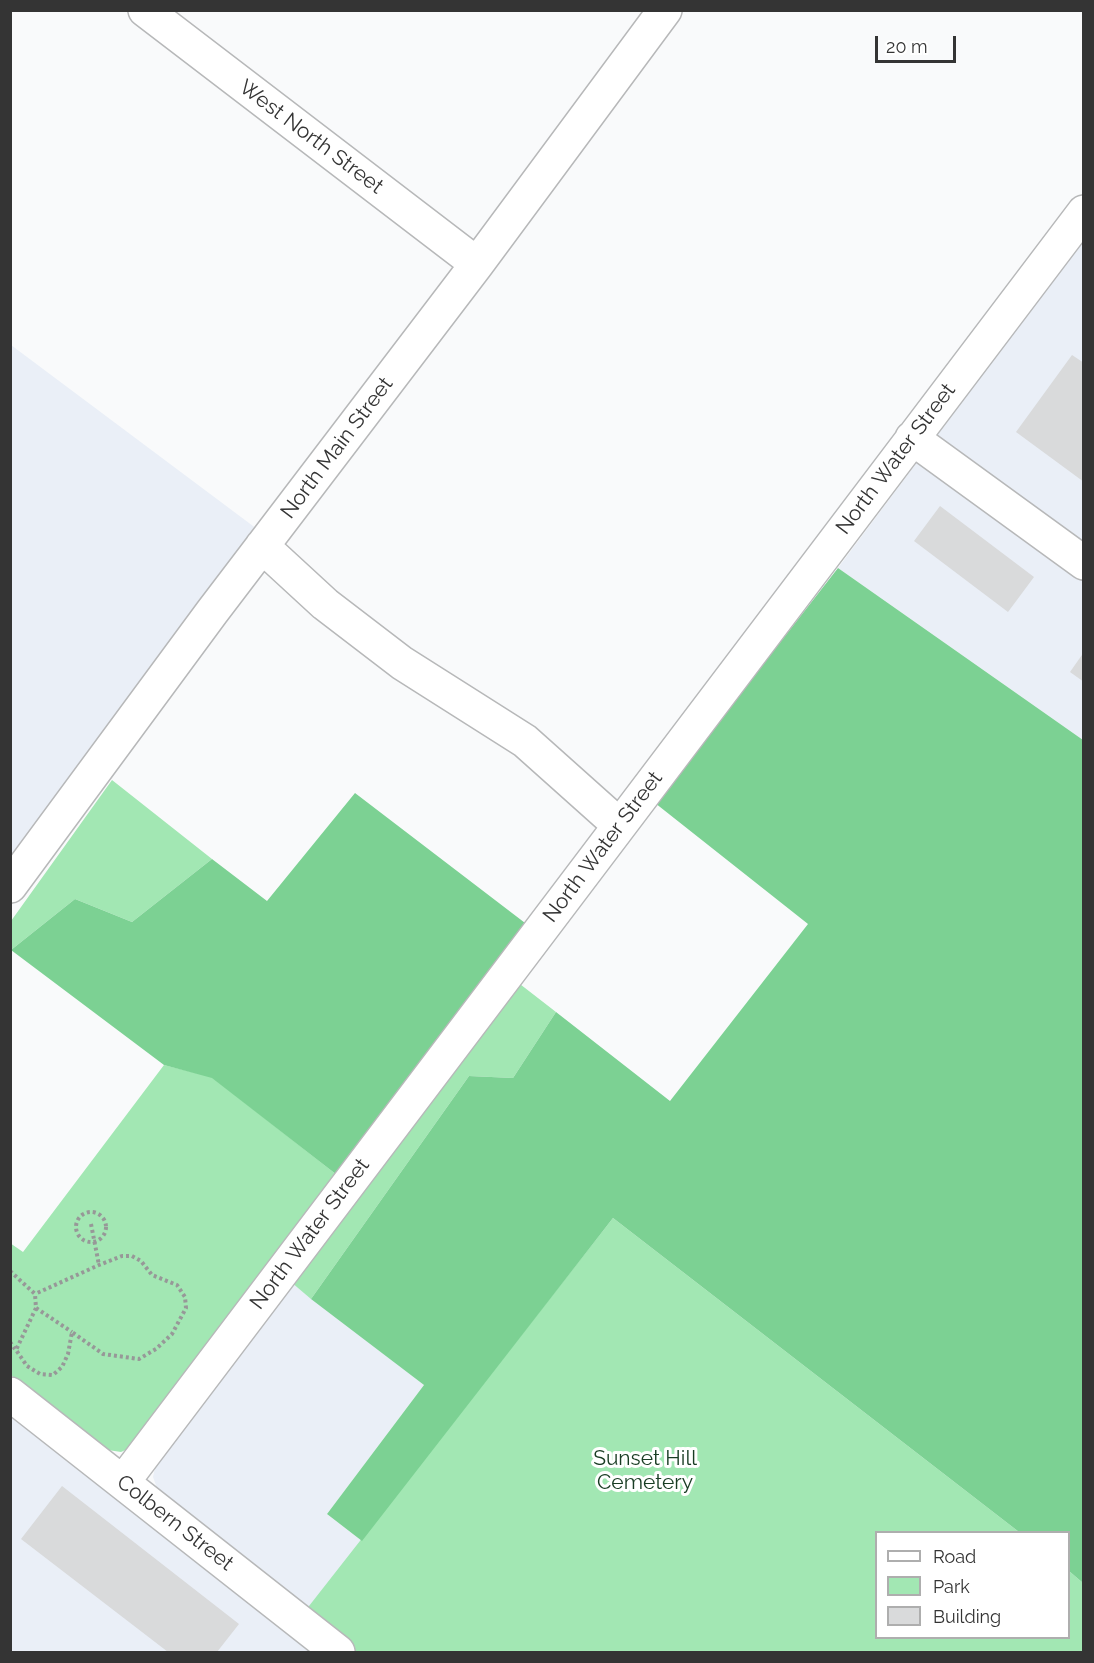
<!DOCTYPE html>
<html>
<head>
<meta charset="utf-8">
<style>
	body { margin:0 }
	#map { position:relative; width:1094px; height:1663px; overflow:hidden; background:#f9fafb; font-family:Raleway,sans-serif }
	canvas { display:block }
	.frame { position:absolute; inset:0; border:12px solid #343434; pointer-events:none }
	.legend { position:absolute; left:875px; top:1531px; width:195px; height:108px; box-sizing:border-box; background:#fff; border:2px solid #aeaeae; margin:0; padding:8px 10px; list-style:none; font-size:18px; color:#343434 }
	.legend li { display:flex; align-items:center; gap:12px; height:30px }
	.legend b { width:30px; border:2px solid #aeaeae }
	.scale { position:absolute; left:875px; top:36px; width:81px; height:27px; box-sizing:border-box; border:3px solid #343434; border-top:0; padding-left:8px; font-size:18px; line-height:21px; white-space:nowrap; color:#343434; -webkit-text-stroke:4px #fff; paint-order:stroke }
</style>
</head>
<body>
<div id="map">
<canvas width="1094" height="1663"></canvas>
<div class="frame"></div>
<ul class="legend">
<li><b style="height:8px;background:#fff"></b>Road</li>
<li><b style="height:16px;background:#a2e7b3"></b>Park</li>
<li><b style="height:16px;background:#d9dadb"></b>Building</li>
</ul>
<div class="scale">20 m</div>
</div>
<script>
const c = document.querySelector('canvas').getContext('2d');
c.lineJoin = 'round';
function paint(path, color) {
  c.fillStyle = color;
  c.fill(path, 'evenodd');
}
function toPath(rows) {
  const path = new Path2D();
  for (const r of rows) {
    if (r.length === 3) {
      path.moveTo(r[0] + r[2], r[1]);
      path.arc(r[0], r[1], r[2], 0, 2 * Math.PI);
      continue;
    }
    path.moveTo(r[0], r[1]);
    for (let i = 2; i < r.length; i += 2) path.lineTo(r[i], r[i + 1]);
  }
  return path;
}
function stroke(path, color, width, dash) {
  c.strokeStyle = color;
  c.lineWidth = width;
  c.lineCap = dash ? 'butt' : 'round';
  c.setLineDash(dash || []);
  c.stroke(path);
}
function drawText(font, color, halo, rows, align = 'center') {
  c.font = font + ' Raleway,sans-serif';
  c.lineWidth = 6;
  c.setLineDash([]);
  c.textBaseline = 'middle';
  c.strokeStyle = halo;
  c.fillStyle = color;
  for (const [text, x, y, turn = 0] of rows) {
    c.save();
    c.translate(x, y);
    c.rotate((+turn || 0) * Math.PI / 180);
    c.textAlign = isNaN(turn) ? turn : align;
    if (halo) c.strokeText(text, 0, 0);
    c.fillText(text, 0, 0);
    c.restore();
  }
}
const built = toPath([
	[1083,240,1083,740,838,568],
	[11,345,257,529,11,863],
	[291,1282,424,1385,327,1514,362,1541,309,1607,157,1488,153,1477,155,1468],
	[10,1414,321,1652,11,1652]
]);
const green = toPath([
	[112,780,212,859,132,922,75,899,11,950,11,921],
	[516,981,556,1012,513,1078,469,1076,311,1299,291,1282],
	[164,1065,212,1077,337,1175,132,1447,121,1452,108,1450,11,1375,10,1243,23,1252],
	[613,1218,1019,1532,876,1532,876,1638,1068,1638,1069,1571,1083,1583,1083,1652,321,1652,291,1629]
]);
const forest = toPath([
	[838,568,1083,740,1083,1583,1069,1571,1068,1532,1019,1532,613,1218,362,1541,327,1514,424,1385,311,1299,469,1076,513,1078,556,1012,670,1101,808,924,655,803],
	[355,793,529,926,337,1175,212,1078,164,1065,11,950,75,899,132,922,212,859,267,901]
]);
const building = toPath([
	[1072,355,1084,363,1084,482,1016,432],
	[940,506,1034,577,1008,612,914,541],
	[1084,652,1084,682,1070,672],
	[62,1486,239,1624,217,1652,168,1652,21,1539]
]);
const path = toPath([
	[91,1227,15],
	[91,1224,99,1265],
	[10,1271,35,1294,36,1308,16,1350,27,1366,40,1374,53,1375,62,1367,68,1354,72,1332,103,1354,139,1359,156,1349,172,1334,186,1308,185,1297,177,1285,152,1275,141,1261,132,1256,122,1256,99,1265,35,1294],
	[36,1308,72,1332],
	[10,1342,15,1349]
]);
const minor = toPath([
	[145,10,477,264],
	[912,438,1084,563],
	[262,546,325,604,402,663,525,741,619,825],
	[10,886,212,612,477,264,665,10],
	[10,1394,338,1652],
	[123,1482,1084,212]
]);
const streetNames = [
	["West North Street",311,137,37],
	["North Main Street",337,448,-53],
	["North Water Street",896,459,-53],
	["North Water Street",603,847,-53],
	["North Water Street",310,1234,-53],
	["Colbern Street",175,1523,38]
];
const parkNames = [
	["Sunset Hill",645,1459],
	["Cemetery",645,1483]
];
paint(built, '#eaeff7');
paint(green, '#a2e7b3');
paint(forest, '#7cd193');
paint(building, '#d9dadb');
stroke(minor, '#b7b8b9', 36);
stroke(path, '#979898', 4, [3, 3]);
stroke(minor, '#fff', 33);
drawText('21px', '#343434', '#fff', streetNames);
drawText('21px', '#183c23', '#fff', parkNames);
</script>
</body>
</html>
